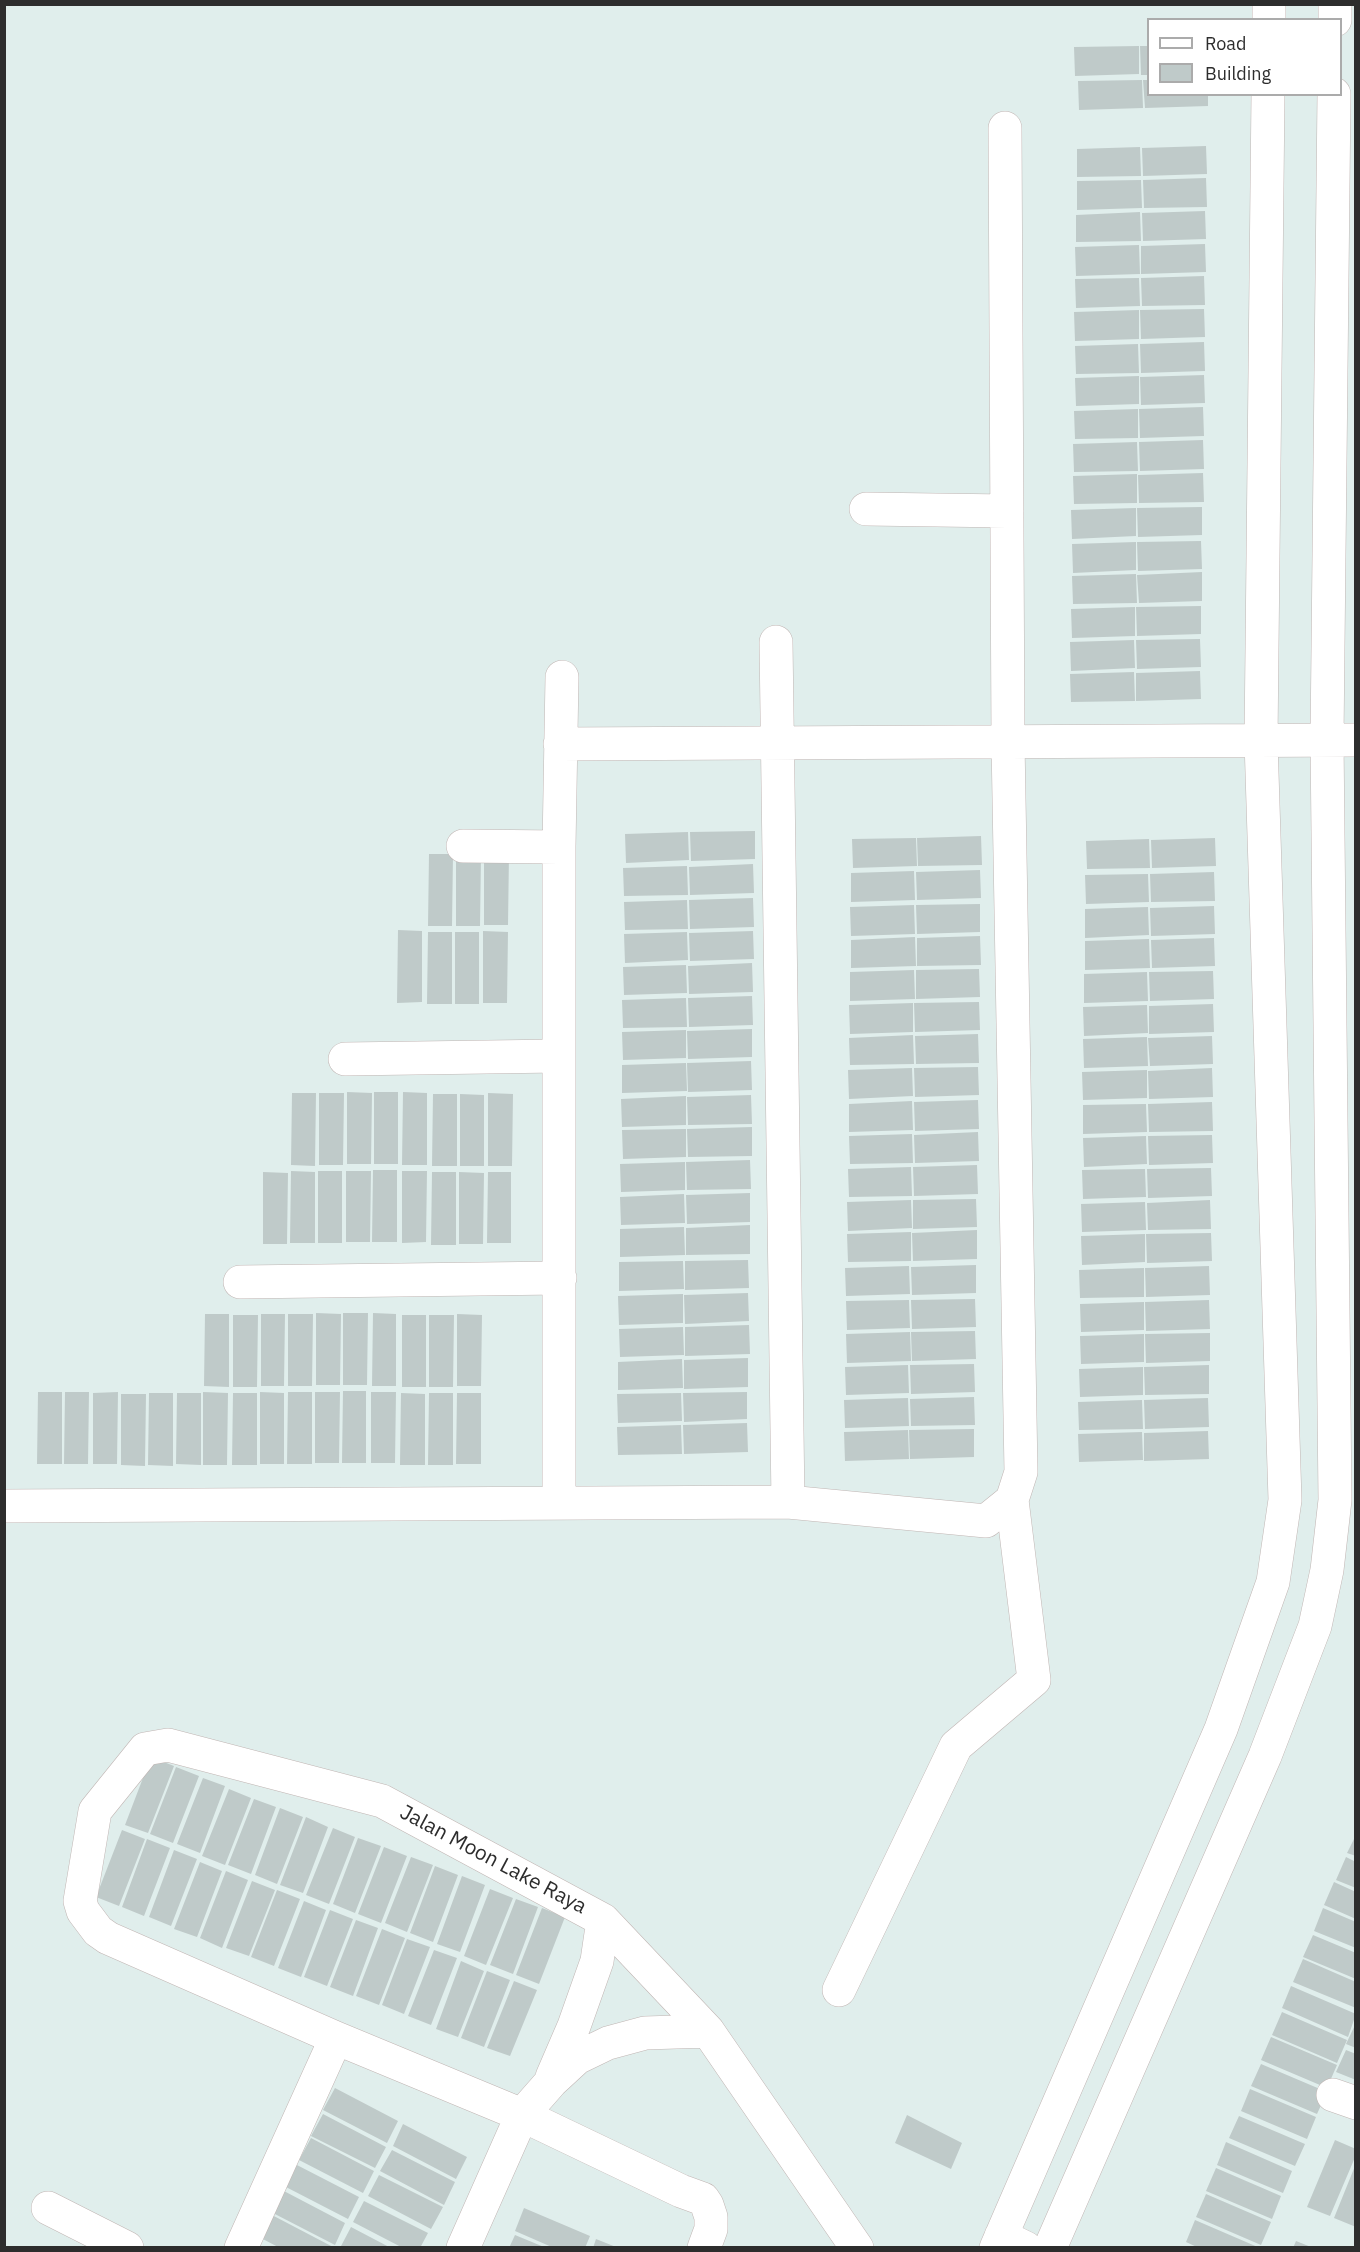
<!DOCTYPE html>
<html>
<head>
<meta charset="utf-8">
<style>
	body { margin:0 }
	#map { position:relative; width:1360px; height:2252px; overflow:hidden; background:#e0eeec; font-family:"IBM Plex Sans",sans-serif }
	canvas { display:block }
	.frame { position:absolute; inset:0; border:6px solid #2d2d2d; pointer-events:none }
	.legend { position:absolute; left:1147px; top:18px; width:195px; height:78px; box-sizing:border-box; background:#fff; border:2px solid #ababab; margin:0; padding:8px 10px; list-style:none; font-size:18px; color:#2d2d2d }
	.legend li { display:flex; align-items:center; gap:12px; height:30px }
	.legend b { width:30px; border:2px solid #ababab }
</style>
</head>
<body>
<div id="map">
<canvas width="1360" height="2252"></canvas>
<div class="frame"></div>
<ul class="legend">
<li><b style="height:8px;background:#fff"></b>Road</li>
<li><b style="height:16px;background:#bfcac9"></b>Building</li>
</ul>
</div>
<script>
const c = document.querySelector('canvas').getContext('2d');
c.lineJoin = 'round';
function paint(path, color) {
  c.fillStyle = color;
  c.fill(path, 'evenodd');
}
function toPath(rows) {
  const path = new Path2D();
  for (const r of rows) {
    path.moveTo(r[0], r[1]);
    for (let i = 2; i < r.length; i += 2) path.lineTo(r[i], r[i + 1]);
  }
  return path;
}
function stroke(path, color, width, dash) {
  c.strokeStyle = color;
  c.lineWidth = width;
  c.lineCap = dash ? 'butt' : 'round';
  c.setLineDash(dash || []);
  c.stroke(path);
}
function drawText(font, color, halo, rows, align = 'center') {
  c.font = font + ' "IBM Plex Sans",sans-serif';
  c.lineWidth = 6;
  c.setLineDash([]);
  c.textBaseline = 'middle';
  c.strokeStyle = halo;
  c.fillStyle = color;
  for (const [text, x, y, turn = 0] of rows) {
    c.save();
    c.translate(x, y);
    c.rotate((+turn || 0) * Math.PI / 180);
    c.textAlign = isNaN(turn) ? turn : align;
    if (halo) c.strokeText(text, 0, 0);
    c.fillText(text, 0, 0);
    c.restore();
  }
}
const building = toPath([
	[1139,46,1139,74,1075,76,1074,47],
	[1140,46,1148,46,1148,75,1141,75],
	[1142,80,1143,108,1079,110,1078,81],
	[1143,80,1148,80,1148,94,1208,94,1208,106,1145,108],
	[1206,146,1207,174,1143,176,1142,148],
	[1140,147,1141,176,1077,177,1077,149],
	[1206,178,1207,207,1144,208,1143,180],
	[1141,180,1142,208,1077,210,1077,181],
	[1205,211,1206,239,1143,241,1142,213],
	[1140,212,1141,241,1076,242,1076,215],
	[1205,244,1206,272,1141,274,1141,246],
	[1139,245,1140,274,1076,276,1075,247],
	[1204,276,1205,305,1142,306,1141,278],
	[1139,278,1140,306,1076,308,1075,279],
	[1204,309,1205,337,1141,339,1140,310],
	[1139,310,1139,339,1075,341,1074,312],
	[1204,342,1205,371,1141,373,1140,344],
	[1138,344,1139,373,1076,374,1075,346],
	[1204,375,1205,403,1141,405,1140,377],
	[1139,376,1139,404,1076,406,1075,378],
	[1203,407,1204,436,1140,438,1139,409],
	[1138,409,1138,438,1075,439,1074,411],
	[1203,440,1204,469,1140,471,1139,442],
	[1137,442,1138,471,1074,472,1073,444],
	[1203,473,1204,502,1139,503,1138,475],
	[1137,474,1137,503,1074,504,1073,476],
	[1202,507,1202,535,1138,537,1137,508],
	[1136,508,1136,536,1072,539,1071,510],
	[1201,541,1202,569,1138,571,1137,542],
	[1136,542,1136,570,1073,573,1072,544],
	[1202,572,1202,601,1139,603,1137,575],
	[1136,574,1137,603,1073,604,1072,576],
	[1201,606,1201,634,1137,636,1136,607],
	[1135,607,1135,636,1072,638,1071,609],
	[1200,639,1201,667,1137,669,1136,640],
	[1134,640,1135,668,1071,671,1070,642],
	[1200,671,1201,699,1136,701,1136,673],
	[1134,672,1135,701,1071,702,1070,674],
	[755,831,755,859,691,861,690,832],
	[688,832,689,860,626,863,625,834],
	[981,836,982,865,918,866,917,838],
	[916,838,917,866,853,868,852,839],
	[1215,838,1216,866,1152,868,1151,840],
	[1149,839,1150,868,1087,869,1086,841],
	[456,853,481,854,480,926,456,926],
	[484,853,509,853,508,925,484,925],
	[429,854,453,854,452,926,428,926],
	[753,864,754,893,690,895,689,867],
	[687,866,688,895,624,896,623,868],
	[980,870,981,898,917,900,916,872],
	[914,871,915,900,851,902,851,873],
	[1214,872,1215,901,1151,902,1150,874],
	[1148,874,1149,902,1086,904,1085,875],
	[753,898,754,927,690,929,689,900],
	[687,900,688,929,625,930,624,902],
	[980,904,980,932,917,934,916,905],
	[914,905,915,934,851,936,850,907],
	[1214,906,1215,934,1151,936,1150,908],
	[1148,907,1149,935,1085,938,1085,909],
	[398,930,422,931,422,1002,397,1003],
	[483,931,508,932,507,1003,483,1003],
	[753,931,754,959,690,961,689,933],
	[428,932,452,932,452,1004,427,1004],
	[455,932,479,932,479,1004,455,1004],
	[687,932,688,960,625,963,624,934],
	[980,936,981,965,917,966,917,938],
	[915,937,916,966,851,968,851,940],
	[1214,938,1215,966,1152,968,1151,940],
	[1149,939,1150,968,1085,970,1085,941],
	[752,963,753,992,689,994,688,966],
	[686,965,687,993,624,995,623,967],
	[979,969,980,997,916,999,916,970],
	[914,970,915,999,850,1001,850,972],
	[1213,971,1214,999,1150,1001,1149,972],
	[1147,972,1148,1001,1084,1003,1084,974],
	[752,996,753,1025,689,1027,688,998],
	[686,998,687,1027,623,1028,622,1000],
	[979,1002,980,1030,915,1032,914,1003],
	[913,1003,913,1032,850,1034,849,1005],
	[1213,1004,1214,1032,1149,1034,1149,1006],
	[1147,1005,1148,1033,1084,1036,1083,1007],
	[752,1029,752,1057,688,1059,687,1031],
	[686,1030,686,1058,623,1060,622,1032],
	[978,1034,979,1063,916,1064,915,1036],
	[913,1035,914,1064,850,1065,849,1038],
	[1212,1036,1213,1064,1150,1066,1148,1038],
	[1147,1037,1148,1066,1084,1068,1083,1039],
	[751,1061,752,1090,688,1092,687,1063],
	[686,1063,687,1091,622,1093,622,1065],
	[978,1067,979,1095,915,1097,914,1068],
	[912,1068,913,1096,849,1099,848,1070],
	[1212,1068,1213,1097,1149,1099,1148,1071],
	[1147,1070,1147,1098,1083,1100,1082,1072],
	[347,1092,372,1093,371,1164,347,1164],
	[374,1092,398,1092,398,1164,374,1164],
	[403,1092,427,1093,427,1165,402,1165],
	[292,1093,316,1093,315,1166,291,1165],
	[319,1093,344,1093,343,1165,319,1165],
	[488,1093,513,1094,512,1166,488,1166],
	[433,1094,457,1094,457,1166,432,1166],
	[460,1094,484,1095,484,1166,460,1166],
	[751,1095,752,1124,688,1125,687,1097],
	[686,1096,686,1125,622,1127,621,1099],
	[978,1100,979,1129,915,1131,914,1102],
	[912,1101,913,1130,849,1132,849,1104],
	[1212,1102,1213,1131,1149,1132,1148,1104],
	[1146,1104,1147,1132,1083,1134,1083,1105],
	[752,1127,752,1156,688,1157,687,1129],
	[686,1129,686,1157,623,1159,622,1130],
	[978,1132,979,1161,915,1163,914,1135],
	[912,1134,913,1163,850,1164,849,1136],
	[1212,1135,1213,1163,1149,1165,1148,1136],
	[1146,1136,1147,1164,1084,1167,1083,1138],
	[750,1160,751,1189,687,1190,686,1162],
	[685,1162,685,1190,621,1192,620,1164],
	[977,1165,978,1194,914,1196,913,1167],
	[911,1167,912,1196,849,1197,848,1169],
	[1211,1168,1212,1196,1148,1198,1147,1169],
	[1145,1169,1146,1197,1083,1199,1082,1170],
	[373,1170,397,1170,397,1242,372,1242],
	[291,1171,315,1172,315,1243,290,1243],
	[318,1171,342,1171,342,1243,318,1243],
	[346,1171,371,1171,370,1242,346,1242],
	[402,1171,427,1171,426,1242,402,1243],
	[263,1172,288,1173,287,1244,263,1244],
	[432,1172,456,1172,456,1245,431,1245],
	[459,1172,484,1173,483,1244,459,1244],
	[488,1172,511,1172,511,1243,487,1243],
	[750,1193,750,1222,687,1224,686,1195],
	[684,1194,685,1223,621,1225,620,1197],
	[976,1199,977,1227,913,1229,913,1200],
	[911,1200,912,1228,848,1231,847,1202],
	[1210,1200,1211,1229,1148,1230,1147,1203],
	[1145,1202,1146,1230,1082,1232,1081,1204],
	[750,1225,750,1254,686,1255,686,1228],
	[684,1227,685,1255,620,1257,620,1229],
	[977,1230,977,1259,913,1261,912,1233],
	[911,1232,911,1261,848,1262,847,1234],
	[1211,1233,1212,1261,1147,1263,1146,1234],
	[1145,1234,1145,1262,1082,1265,1081,1236],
	[748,1260,749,1288,685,1290,685,1261],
	[683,1261,684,1289,619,1291,619,1262],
	[976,1265,976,1293,912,1295,911,1267],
	[909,1266,910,1294,846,1296,845,1268],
	[1209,1266,1210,1295,1146,1297,1145,1268],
	[1144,1268,1144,1297,1080,1298,1079,1270],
	[748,1293,749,1321,685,1324,684,1295],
	[683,1294,683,1323,619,1325,618,1296],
	[975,1299,976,1327,912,1329,911,1300],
	[909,1300,910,1328,847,1330,846,1301],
	[1209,1300,1210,1329,1146,1331,1145,1302],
	[1144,1302,1144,1330,1081,1332,1080,1304],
	[316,1313,341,1314,340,1385,316,1385],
	[343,1313,368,1313,367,1385,343,1385],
	[373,1313,396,1314,396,1386,372,1386],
	[205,1314,229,1314,229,1387,204,1386],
	[261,1314,285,1314,284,1386,261,1386],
	[288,1314,313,1314,312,1386,288,1386],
	[457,1314,482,1315,481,1386,457,1386],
	[233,1315,258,1315,257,1387,233,1387],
	[402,1315,426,1315,426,1387,402,1387],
	[429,1315,454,1315,453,1387,429,1387],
	[749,1325,750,1354,685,1356,685,1327],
	[683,1327,684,1355,620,1357,619,1329],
	[975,1331,976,1359,912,1361,911,1332],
	[910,1332,911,1361,847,1363,846,1334],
	[1210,1333,1210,1361,1146,1363,1145,1334],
	[1144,1334,1144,1362,1081,1364,1080,1336],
	[748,1358,748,1387,684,1389,684,1360],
	[682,1359,683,1388,618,1390,618,1362],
	[974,1364,975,1392,911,1394,910,1365],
	[908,1365,909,1393,846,1395,845,1367],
	[1209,1365,1209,1394,1145,1395,1144,1367],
	[1143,1367,1143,1395,1080,1397,1079,1369],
	[343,1391,366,1391,366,1463,342,1463],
	[38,1392,62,1392,62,1464,37,1464],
	[65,1392,89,1392,88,1464,64,1464],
	[118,1392,117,1464,93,1464,93,1393],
	[203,1392,228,1393,227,1465,203,1465],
	[260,1392,284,1393,284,1464,260,1464],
	[288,1392,312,1392,312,1464,287,1464],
	[315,1392,340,1392,339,1463,315,1463],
	[371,1392,396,1392,395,1463,371,1463],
	[747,1392,747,1419,684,1422,683,1393],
	[149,1393,173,1393,173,1466,148,1465],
	[177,1393,201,1393,201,1465,176,1464],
	[233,1393,257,1393,257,1465,232,1465],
	[401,1393,425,1394,425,1465,400,1465],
	[429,1393,453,1393,453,1465,428,1465],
	[457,1393,481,1393,481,1464,456,1464],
	[681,1393,682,1421,618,1423,617,1394],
	[121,1394,146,1394,145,1466,121,1465],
	[974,1397,975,1425,911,1426,910,1399],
	[908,1398,909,1426,845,1428,844,1400],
	[1208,1398,1209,1427,1145,1429,1144,1400],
	[1142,1400,1143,1429,1079,1430,1078,1402],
	[747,1423,748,1452,684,1454,683,1425],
	[681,1425,682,1454,618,1455,617,1427],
	[974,1429,974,1457,910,1459,909,1430],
	[908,1430,909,1459,845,1461,844,1432],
	[1208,1431,1209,1459,1144,1461,1144,1433],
	[1142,1432,1143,1460,1079,1462,1078,1434],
	[151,1757,174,1766,148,1833,125,1825],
	[176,1767,199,1776,173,1843,150,1834],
	[203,1778,225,1786,200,1853,177,1844],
	[229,1789,251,1798,225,1865,202,1856],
	[254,1799,276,1807,251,1874,228,1865],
	[280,1808,303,1817,277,1884,255,1875],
	[306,1817,328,1827,303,1893,280,1885],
	[333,1828,355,1837,329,1904,306,1895],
	[122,1830,145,1839,119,1906,96,1897],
	[1356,1835,1356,1856,1347,1853],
	[358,1838,381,1846,355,1913,333,1904],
	[147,1839,170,1848,144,1916,122,1907],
	[384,1847,407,1856,381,1923,358,1914],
	[174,1850,197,1859,171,1926,149,1917],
	[411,1857,433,1865,407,1932,385,1923],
	[1346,1857,1356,1862,1356,1888,1336,1880],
	[200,1862,222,1871,197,1937,174,1929],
	[435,1866,458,1875,433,1942,410,1933],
	[226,1871,248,1880,222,1948,200,1938],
	[462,1876,485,1885,460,1952,437,1944],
	[252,1881,275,1890,249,1956,226,1948],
	[1334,1882,1356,1892,1356,1919,1324,1905],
	[490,1889,513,1898,486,1965,464,1956],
	[277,1890,300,1899,274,1966,251,1957],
	[516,1899,538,1907,513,1974,490,1965],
	[304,1901,326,1910,301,1977,278,1968],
	[542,1908,565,1917,539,1984,516,1975],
	[1323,1908,1356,1922,1356,1948,1314,1931],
	[330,1910,353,1919,327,1986,304,1977],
	[356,1920,378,1928,353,1996,330,1987],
	[382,1929,405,1938,379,2005,356,1996],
	[1313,1935,1356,1953,1356,1979,1303,1957],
	[407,1939,430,1947,404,2014,382,2005],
	[434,1950,457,1958,431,2025,408,2016],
	[1303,1959,1356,1982,1356,2008,1293,1982],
	[461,1961,484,1971,458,2037,436,2029],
	[487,1971,510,1980,484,2047,461,2038],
	[514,1981,537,1990,510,2056,487,2048],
	[1291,1986,1356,2014,1348,2037,1282,2008],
	[1282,2012,1347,2040,1337,2063,1272,2035],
	[1356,2023,1356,2048,1346,2044],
	[1271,2037,1337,2065,1327,2088,1261,2060],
	[1346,2050,1356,2054,1356,2080,1336,2072],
	[1261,2064,1327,2092,1317,2114,1251,2086],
	[335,2088,398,2121,387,2143,323,2110],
	[1250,2089,1316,2117,1307,2139,1241,2111],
	[323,2114,386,2147,375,2168,311,2136],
	[907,2115,962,2143,951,2169,895,2143],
	[1239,2116,1305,2144,1295,2166,1229,2138],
	[403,2124,467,2157,456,2179,393,2146],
	[311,2138,374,2171,363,2193,299,2160],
	[1335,2140,1356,2149,1356,2155,1330,2216,1307,2207],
	[1226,2142,1292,2171,1283,2193,1217,2165],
	[392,2150,455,2182,444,2205,380,2171],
	[295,2164,359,2197,348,2219,284,2186],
	[1355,2166,1356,2166,1356,2227,1334,2218],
	[1216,2168,1281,2196,1272,2219,1206,2191],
	[379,2175,443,2207,431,2229,368,2196],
	[282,2190,345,2223,335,2245,271,2212],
	[1206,2194,1271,2222,1261,2245,1196,2217],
	[364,2201,428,2233,420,2248,403,2248,353,2222],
	[524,2208,590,2236,585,2248,554,2248,515,2231],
	[270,2214,335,2248,280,2248,259,2237],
	[1195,2220,1260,2248,1199,2248,1186,2242],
	[351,2227,391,2248,340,2248],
	[515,2235,544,2247,544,2248,509,2248],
	[596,2239,616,2247,616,2248,593,2248],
	[1296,2241,1311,2247,1311,2248,1293,2248]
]);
const minor = toPath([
	[1269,20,1269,4],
	[1335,20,1335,4],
	[866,509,1007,511],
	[776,642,788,1502],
	[560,744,1356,740],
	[463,846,559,847],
	[345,1059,559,1056],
	[240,1282,560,1278],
	[559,1503,559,847,562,677],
	[4,1506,788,1502,986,1521,1012,1500,1021,1472,1008,742,1005,128],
	[839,1990,956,1746,1034,1680,1012,1500],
	[552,2077,574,2026,597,1961,603,1920],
	[1333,2095,1356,2103],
	[48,2208,127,2248],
	[1001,2236,1026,2248],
	[241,2248,336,2038],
	[463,2248,522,2115,551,2082,577,2058,608,2043,645,2033,708,2031],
	[704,2248,711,2229,711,2217,707,2205,703,2199,681,2191,522,2115,336,2038,108,1938,98,1931,83,1911,80,1901,95,1811,145,1749,168,1745,382,1801,603,1920,708,2031,857,2248],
	[996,2248,1221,1729,1273,1582,1285,1500,1261,741,1268,94],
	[1050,2248,1265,1756,1315,1626,1327,1570,1335,1500,1327,739,1334,94]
]);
const streetNames = [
	["Jalan Moon Lake Raya",493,1860,28]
];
paint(building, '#bfcac9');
stroke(minor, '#c0b5b3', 34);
stroke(minor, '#fff', 33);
drawText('21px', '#2d2d2d', '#fff', streetNames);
</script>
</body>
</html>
